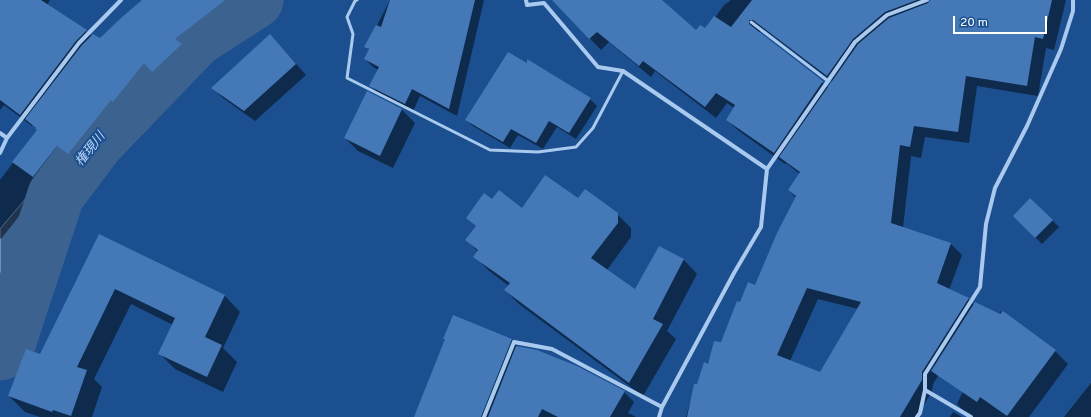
<!DOCTYPE html>
<html>
<head>
<meta charset="utf-8">
<style>
	body { margin:0 }
	#map { position:relative; width:1091px; height:417px; overflow:hidden; background:#1b4f8f; font-family:Overpass,sans-serif }
	canvas { display:block }
	.scale { position:absolute; left:953px; top:16px; width:94px; height:18px; box-sizing:border-box; border:2px solid #fff; border-top:0; padding-left:5px; font-size:12px; line-height:14px; white-space:nowrap; color:#fff; -webkit-text-stroke:3px #1b4f8f; paint-order:stroke }
</style>
</head>
<body>
<div id="map">
<canvas width="1091" height="417"></canvas>
<div class="scale">20 m</div>
</div>
<script>
const c = document.querySelector('canvas').getContext('2d');
c.lineJoin = 'round';
function paint(path, color) {
  c.fillStyle = color;
  c.fill(path, 'evenodd');
}
function toPath(rows) {
  const path = new Path2D();
  for (const r of rows) {
    path.moveTo(r[0], r[1]);
    for (let i = 2; i < r.length; i += 2) path.lineTo(r[i], r[i + 1]);
  }
  return path;
}
function stroke(path, color, width, dash) {
  c.strokeStyle = color;
  c.lineWidth = width;
  c.lineCap = dash ? 'butt' : 'round';
  c.setLineDash(dash || []);
  c.stroke(path);
}
function drawText(font, color, halo, rows, align = 'center') {
  c.font = font + ' Overpass,"Noto Sans JP",sans-serif';
  c.lineWidth = 4;
  c.setLineDash([]);
  c.textBaseline = 'middle';
  c.strokeStyle = halo;
  c.fillStyle = color;
  for (const [text, x, y, turn = 0] of rows) {
    c.save();
    c.translate(x, y);
    c.rotate((+turn || 0) * Math.PI / 180);
    c.textAlign = isNaN(turn) ? turn : align;
    if (halo) c.strokeText(text, 0, 0);
    c.fillText(text, 0, 0);
    c.restore();
  }
}
const water = toPath([
	[38,184,68,194,23,322,5,363,0,367,0,229,38,184]
]);
const shadow = toPath([
	[0,0,50,0,47,5,86,31,92,36,100,40,143,0,258,0,254,2,253,1,228,17,118,81,129,102,80,165,68,156,44,187,43,186,1,239,0,238,0,180,38,130,32,125,32,126,4,105,0,110],
	[390,0,484,0,457,116,420,96,413,111,379,94,371,86,378,70,373,67,365,59,369,50,366,47],
	[559,0,661,0,696,32,706,30,724,5,731,0,1066,0,1054,50,1046,48,1038,96,977,86,969,143,925,137,921,158,911,156,903,228,951,244,962,255,949,290,968,299,979,310,933,384,932,391,917,417,686,417,695,385,698,386,721,344,740,303,756,286,796,198,789,190,800,174,786,163,785,164,739,131,727,120,734,108,727,103,716,118,655,71,651,77,609,42,601,50,560,7],
	[765,30,833,82,829,88,760,34,760,31],
	[818,299,858,309,821,373,790,361],
	[280,46,306,75,255,121,223,98,213,88],
	[528,65,590,99,597,106,576,139,557,127,543,149,518,135,510,148,473,126,466,120],
	[367,93,402,110,415,123,393,168,358,151,345,138],
	[1030,199,1059,227,1042,244,1014,216],
	[578,200,617,214,631,228,631,237,607,270,636,290,659,247,684,260,697,274,667,331,676,339,643,396,519,304,505,290,509,286,488,270,475,256,478,252,467,240,477,227,467,218,492,201,523,209],
	[99,236,225,296,240,312,223,348,237,362,223,392,175,369,159,353,173,325,131,304,94,379,102,387,92,417,40,417,25,412,9,396,41,355],
	[1001,311,1055,351,1068,364,1029,417,970,417,957,404],
	[511,340,518,347,624,392,634,402,628,413,636,417,415,417],
	[1091,383,1091,417,1064,417],
	[953,412,962,417,950,417]
]);
const river = toPath([
	[0,352,6,347,56,195,96,142,196,38,255,0]
]);
const building = toPath([
	[0,0,41,0,87,30,76,41,20,115,0,100],
	[142,0,225,0,175,39,182,44,152,72,144,63,113,102,111,100,68,154,57,146,33,177,12,162,37,130,35,129,36,128,25,119,82,45,93,34,100,38,121,18],
	[390,0,475,0,449,109,412,89,405,104,369,86,379,67,364,59,369,49,364,47,376,25,381,27],
	[552,0,662,0,696,30,700,25,705,28,714,16,731,27,752,0,917,0,885,12,853,39,827,76,753,20,749,20,749,24,823,81,774,153,726,120,735,105,716,93,705,107,643,61,639,66,597,32,589,39],
	[930,0,1052,0,1043,39,1035,37,1027,86,966,76,958,132,914,126,910,147,900,145,891,223,951,243,937,283,969,298,922,372,922,380,900,417,687,417,694,384,697,384,704,362,708,364,714,341,721,342,737,301,740,302,748,282,755,285,777,233,796,196,788,190,800,172,779,157,858,44,889,18,928,3],
	[807,288,861,302,820,372,777,355],
	[270,34,296,64,244,111,211,88],
	[508,52,527,63,527,59,591,98,569,133,549,121,536,143,511,129,503,142,465,120],
	[367,91,402,109,380,156,344,138],
	[545,175,578,198,585,189,618,213,618,223,591,258,635,289,659,246,684,259,653,319,663,324,629,383,504,290,510,283,473,257,478,250,465,240,476,226,466,218,484,193,492,199,499,190,522,208],
	[1030,198,1053,220,1035,238,1013,216],
	[99,234,225,295,205,337,222,345,207,377,158,354,175,318,115,289,77,367,87,370,71,416,53,410,52,412,8,396,26,349,40,354],
	[975,302,1000,314,1003,311,1056,350,1007,416,980,397,977,402,931,371],
	[453,315,512,339,481,417,414,417,445,339,443,339],
	[516,346,537,350,577,366,625,391,610,417,558,417,542,409,538,417,488,417]
]);
const service = toPath([
	[357,0,355,1,347,17,353,34,347,78,490,150,538,152,576,147,593,128,623,71],
	[751,22,828,81]
]);
const minor = toPath([
	[526,0,527,5,544,3,598,67,623,71,767,169],
	[0,133,7,138],
	[0,153,7,138,79,43,121,0],
	[925,390,971,417],
	[484,417,514,342,552,349,662,407],
	[659,417,662,407,734,273,761,227,767,169,855,42,887,15,927,0],
	[917,417,920,413,925,390,925,374,980,287,986,224,995,188,1027,126,1061,49,1073,11,1073,0]
]);
const waterNames = [
	["権現川",91,150,-51]
];
paint(water, '#3c6290');
stroke(water, '#9cc4f0', 1);
paint(shadow, '#0007');
stroke(river, '#3c6290', 57);
paint(building, '#4478b7');
stroke(service, '#a9c9ee', 3);
stroke(minor, '#a9c9ee', 4);
drawText('italic 13px', '#b5d3f5', '#1b4f8f', waterNames);
</script>
</body>
</html>
